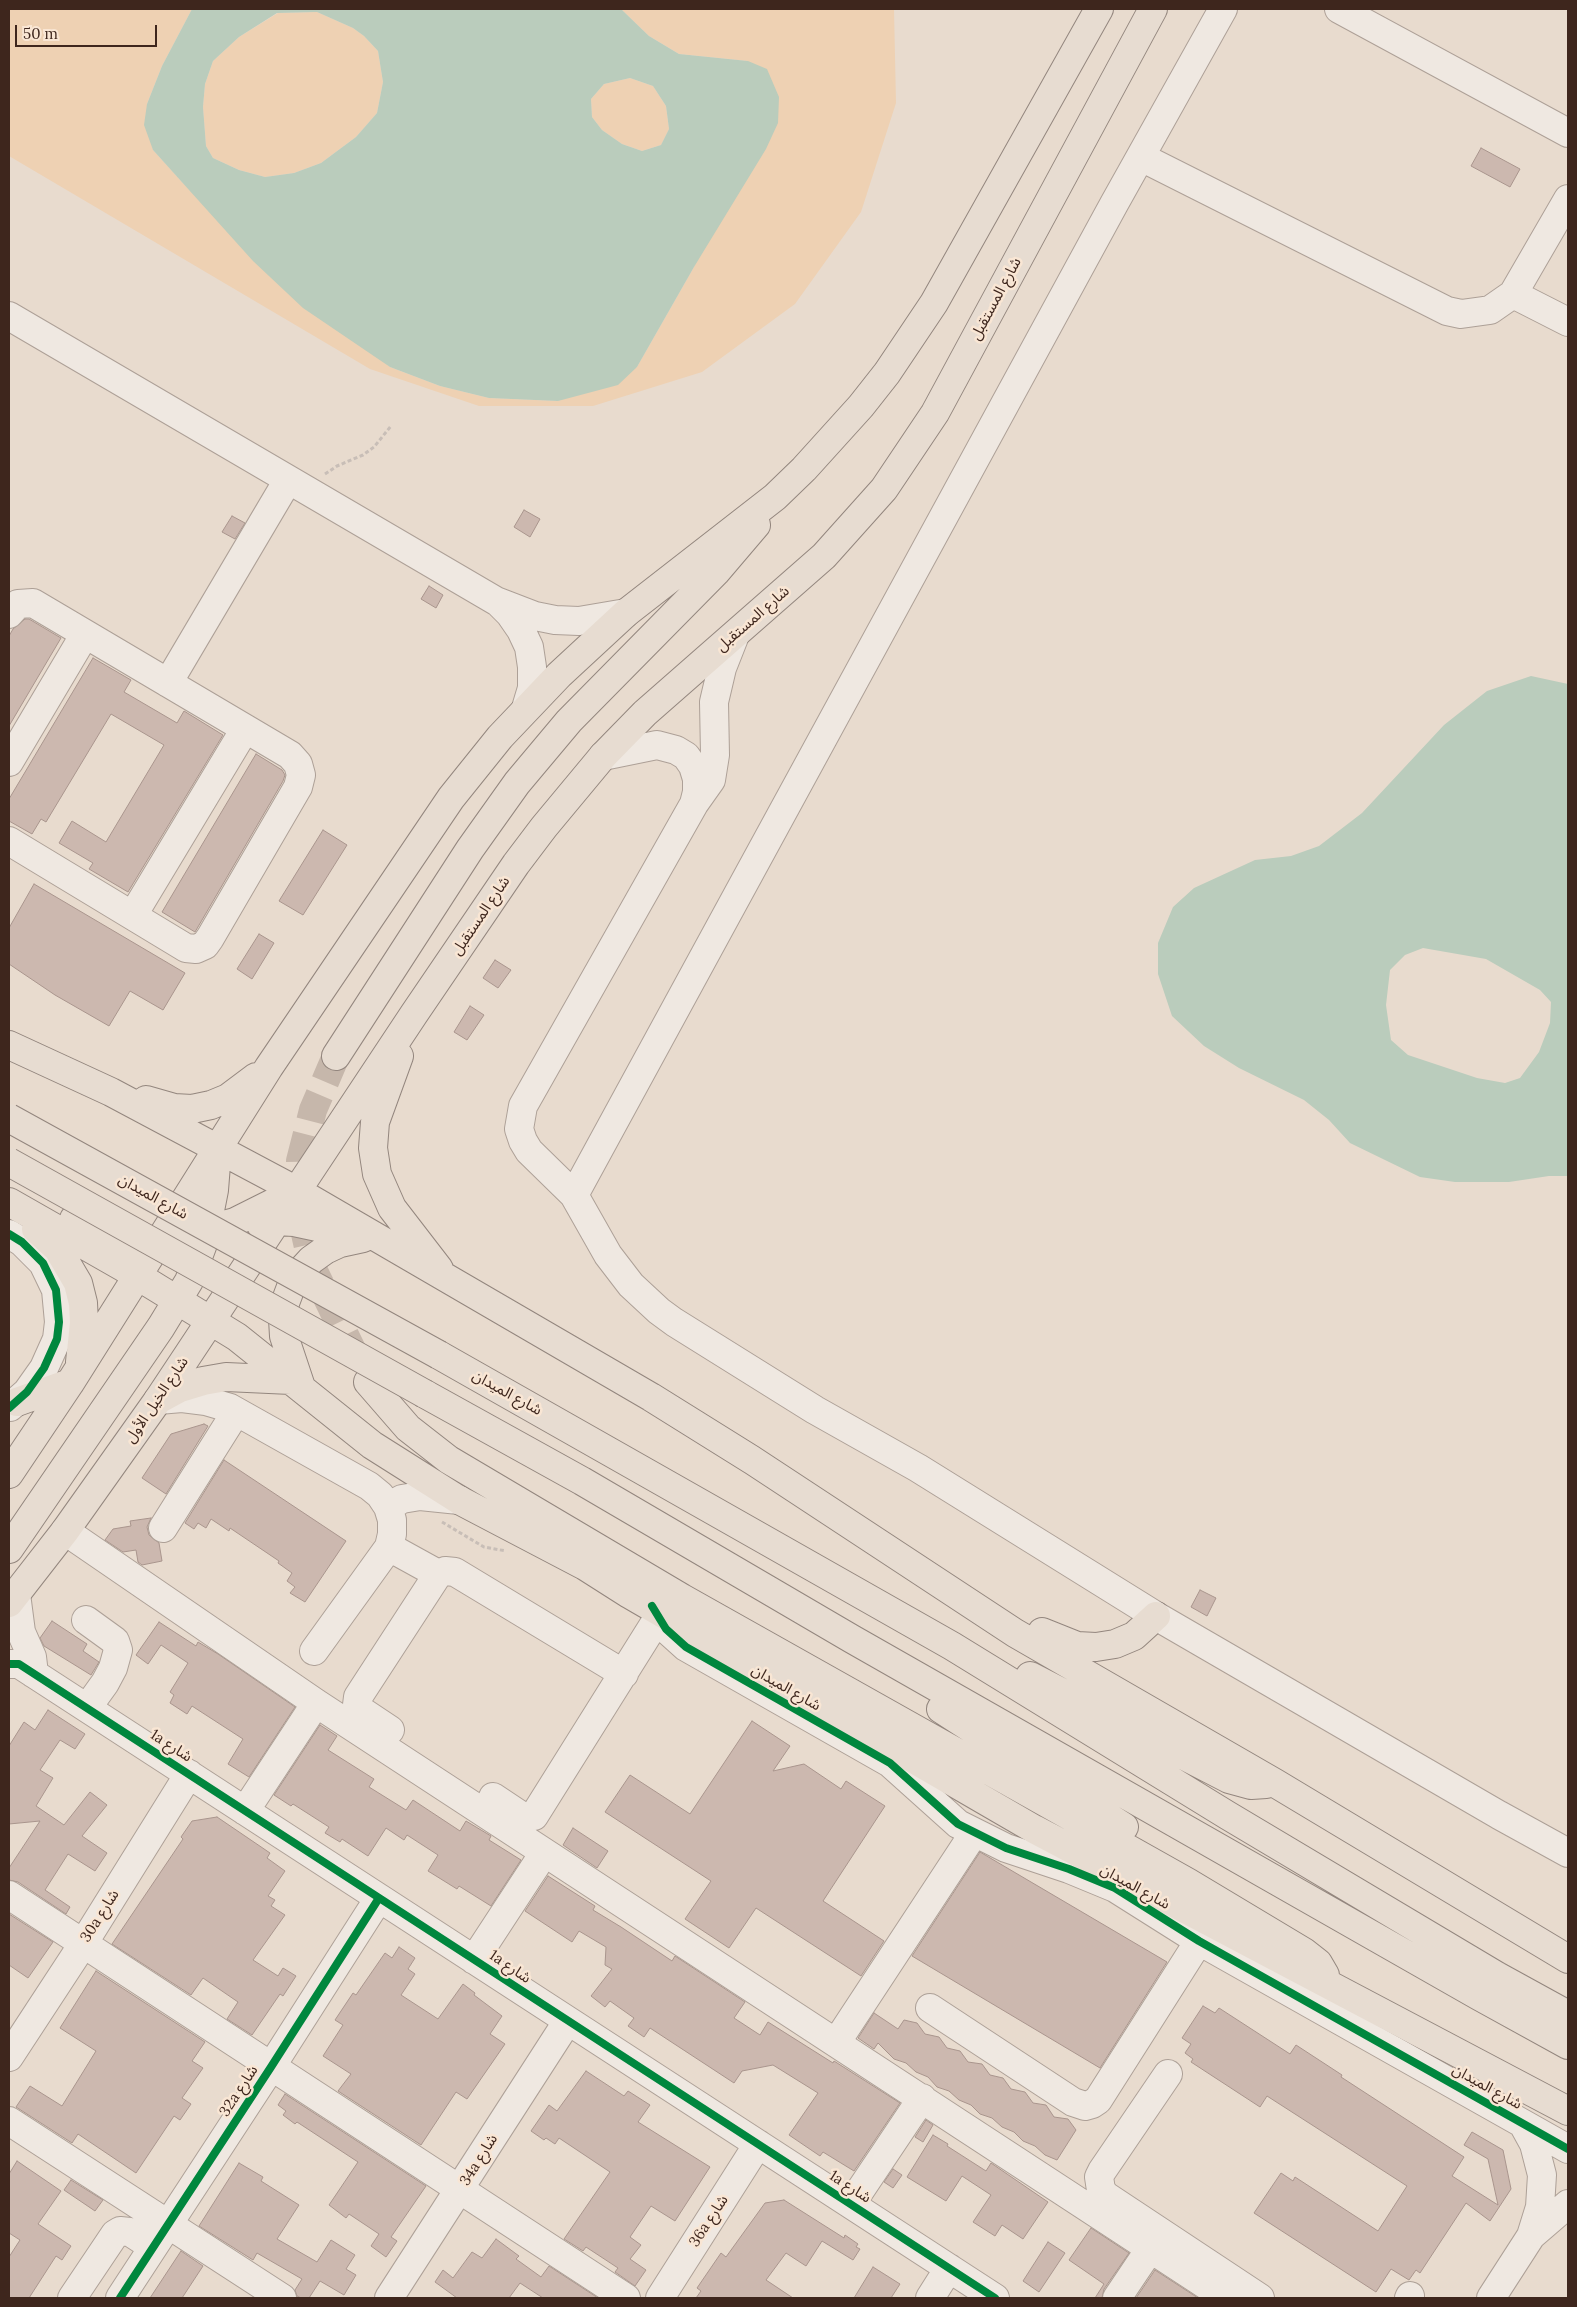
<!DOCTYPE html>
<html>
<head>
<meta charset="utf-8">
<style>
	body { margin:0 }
	#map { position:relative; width:1577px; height:2307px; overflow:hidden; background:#e8dbce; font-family:Lora,serif }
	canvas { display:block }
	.frame { position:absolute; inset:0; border:10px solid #3e261d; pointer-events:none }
	.scale { position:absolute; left:15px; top:25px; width:142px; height:22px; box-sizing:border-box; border:2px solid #3e261d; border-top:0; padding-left:6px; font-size:15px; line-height:18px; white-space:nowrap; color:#3e261d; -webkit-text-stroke:4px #f9e6d4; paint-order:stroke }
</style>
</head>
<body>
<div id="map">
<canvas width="1577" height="2307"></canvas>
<div class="frame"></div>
<div class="scale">50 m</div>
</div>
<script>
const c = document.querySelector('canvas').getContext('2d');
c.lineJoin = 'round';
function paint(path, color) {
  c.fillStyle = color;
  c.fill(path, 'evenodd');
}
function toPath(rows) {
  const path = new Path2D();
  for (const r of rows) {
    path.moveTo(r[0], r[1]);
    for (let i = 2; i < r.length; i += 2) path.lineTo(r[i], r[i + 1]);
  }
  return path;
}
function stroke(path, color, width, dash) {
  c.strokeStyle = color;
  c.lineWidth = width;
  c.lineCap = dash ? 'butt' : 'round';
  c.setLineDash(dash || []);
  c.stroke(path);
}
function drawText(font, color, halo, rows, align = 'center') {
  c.font = font + ' Lora,"Noto Sans Arabic",serif';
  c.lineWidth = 5;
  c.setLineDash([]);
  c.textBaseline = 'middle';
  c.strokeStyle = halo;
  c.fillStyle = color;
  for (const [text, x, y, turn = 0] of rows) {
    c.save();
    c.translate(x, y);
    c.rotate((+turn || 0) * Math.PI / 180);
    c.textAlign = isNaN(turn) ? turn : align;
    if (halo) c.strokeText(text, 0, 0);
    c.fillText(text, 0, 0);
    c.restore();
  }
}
const sand = toPath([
	[9,9,192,9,162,66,147,104,153,150,183,183,390,367,440,386,489,398,558,401,637,367,694,267,748,61,679,54,649,36,621,9,894,9,896,103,861,212,795,304,702,372,593,406,479,406,370,369,9,156],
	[317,12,353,28,364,36,378,51,383,82,377,113,356,137,321,163,294,173,265,177,239,170,213,158,206,146,203,107,205,84,213,61,239,37,278,13],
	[630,78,653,86,666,106,669,129,661,145,642,151,622,144,602,130,592,117,591,99,604,84]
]);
const water = toPath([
	[192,9,621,9,649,36,679,54,748,61,767,69,779,97,778,123,766,149,694,267,637,367,618,385,558,401,489,398,440,386,390,367,303,308,253,261,153,150,144,125,147,104,162,66],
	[317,12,353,28,364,36,378,51,383,82,377,113,356,137,321,163,294,173,265,177,239,170,213,158,206,146,203,107,205,84,213,61,239,37,277,13],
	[630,78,653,86,666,106,669,129,661,145,642,151,622,144,602,130,592,117,591,99,604,84],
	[1531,676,1568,684,1568,1176,1549,1176,1509,1182,1455,1182,1420,1177,1350,1143,1329,1120,1304,1100,1239,1068,1204,1046,1172,1016,1158,974,1158,943,1173,907,1194,888,1255,860,1291,856,1319,846,1362,813,1444,725,1487,691],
	[1423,948,1486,959,1540,990,1551,1002,1550,1023,1539,1052,1520,1078,1505,1083,1477,1078,1408,1055,1391,1040,1386,1005,1390,970,1405,955]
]);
const building = toPath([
	[1481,148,1520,169,1510,187,1471,166,1481,148],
	[524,510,540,519,530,537,514,527,524,510],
	[232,516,245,523,235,539,222,532,232,516],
	[429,586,443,595,436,608,421,599,429,586],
	[25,619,29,619,61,638,9,726,9,636,13,629,25,619],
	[93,658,131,680,124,692,177,723,184,711,223,735,128,892,89,869,93,863,59,843,72,821,106,842,164,745,111,714,46,822,41,819,32,834,9,821,9,799,93,658],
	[256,754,282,770,285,775,283,781,195,932,162,912,256,754],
	[323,830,347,845,303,915,279,901,323,830],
	[34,884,185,973,163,1010,130,991,109,1026,55,995,9,964,9,928,34,884],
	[259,934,274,943,252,979,237,969,259,934],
	[495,960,511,970,498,988,483,978,495,960],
	[470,1006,484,1015,467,1040,454,1032,470,1006],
	[204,1424,208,1426,166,1494,142,1478,171,1434,204,1424],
	[224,1460,346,1541,305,1602,290,1593,295,1587,287,1581,292,1573,278,1563,279,1561,230,1528,229,1531,211,1519,206,1528,198,1523,194,1529,185,1523,224,1460],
	[151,1518,147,1527,149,1535,159,1543,162,1561,142,1565,138,1562,136,1550,123,1552,105,1540,113,1529,131,1526,130,1521,151,1518],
	[1200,1590,1216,1598,1207,1616,1191,1607,1200,1590],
	[52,1621,87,1644,83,1651,99,1662,91,1675,44,1646,40,1638,52,1621],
	[159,1622,196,1646,198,1642,218,1654,295,1707,249,1777,228,1764,243,1739,192,1706,187,1714,170,1703,174,1695,170,1692,188,1663,161,1645,148,1664,136,1655,159,1622],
	[48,1710,85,1734,75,1749,60,1740,40,1770,53,1778,36,1806,64,1825,90,1792,107,1805,82,1836,107,1853,95,1871,68,1854,45,1890,70,1907,66,1914,18,1882,9,1880,9,1868,40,1821,9,1824,9,1746,24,1722,35,1730,48,1710],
	[752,1721,790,1746,773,1771,804,1764,841,1789,846,1781,885,1806,823,1901,884,1941,861,1976,756,1908,729,1948,685,1919,711,1881,605,1812,630,1775,690,1814,752,1721],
	[320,1725,337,1736,328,1750,374,1779,369,1787,406,1810,413,1800,460,1831,466,1821,491,1836,489,1840,521,1860,491,1906,459,1886,457,1889,428,1871,438,1855,407,1835,404,1840,386,1828,368,1856,342,1839,340,1842,325,1833,329,1827,293,1804,291,1806,274,1795,320,1725],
	[217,1817,270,1853,267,1858,285,1871,268,1896,275,1900,271,1906,285,1915,253,1960,278,1976,283,1968,296,1976,283,1996,280,1994,252,2035,227,2019,238,2002,203,1978,191,1995,112,1944,183,1839,181,1837,192,1821,217,1817],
	[573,1828,608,1851,597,1868,563,1845,573,1828],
	[980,1852,1167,1962,1100,2068,912,1956,980,1852],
	[548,1876,595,1906,593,1910,621,1927,672,1961,675,1956,745,2002,734,2018,760,2035,768,2022,833,2063,834,2061,900,2103,854,2171,823,2152,820,2156,789,2135,818,2093,773,2065,742,2071,734,2083,650,2028,644,2037,628,2026,634,2018,610,2001,605,2007,591,1996,612,1969,605,1965,606,1947,579,1931,572,1942,525,1911,548,1876],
	[9,1914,53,1942,28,1978,9,1965,9,1914],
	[399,1947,415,1958,408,1969,415,1974,401,1995,438,2019,463,1984,475,1993,474,1995,502,2016,490,2034,505,2044,467,2099,456,2092,421,2145,338,2091,351,2074,323,2056,343,2025,335,2020,353,1993,356,1995,385,1953,392,1958,399,1947],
	[96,1971,205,2042,192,2061,203,2068,182,2098,191,2104,180,2120,174,2116,136,2173,78,2134,72,2143,16,2107,30,2086,62,2106,96,2051,60,2028,96,1971],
	[1203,2006,1215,2013,1219,2008,1290,2054,1296,2045,1342,2075,1341,2077,1464,2157,1452,2176,1498,2205,1488,2159,1464,2145,1472,2132,1503,2150,1511,2189,1490,2221,1466,2203,1420,2273,1416,2270,1409,2280,1391,2269,1376,2292,1254,2213,1281,2173,1293,2181,1295,2177,1378,2231,1407,2186,1267,2096,1260,2107,1191,2062,1193,2059,1185,2053,1191,2044,1182,2038,1203,2006],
	[874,2013,898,2029,904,2020,917,2023,925,2034,939,2037,947,2048,960,2051,968,2062,982,2064,990,2075,1003,2078,1011,2089,1025,2092,1033,2103,1046,2105,1054,2117,1068,2119,1076,2130,1057,2160,1045,2155,1035,2146,1023,2141,1014,2132,1002,2127,992,2118,980,2114,971,2105,959,2100,949,2091,937,2087,928,2077,916,2072,906,2063,894,2059,878,2043,874,2049,858,2038,874,2013],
	[586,2071,624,2096,628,2091,650,2105,638,2122,710,2167,675,2221,651,2206,630,2237,641,2245,630,2259,646,2270,635,2286,615,2272,618,2268,586,2247,583,2251,564,2239,610,2172,559,2138,555,2144,546,2138,544,2140,531,2131,549,2105,557,2111,586,2071],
	[285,2094,426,2186,391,2237,397,2241,386,2257,371,2246,379,2234,349,2214,346,2218,329,2205,358,2162,297,2122,295,2124,283,2115,286,2111,278,2105,285,2094],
	[926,2120,933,2125,923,2142,915,2137,926,2120],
	[933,2135,948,2144,947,2146,986,2171,991,2163,1048,2202,1023,2239,1002,2225,995,2236,973,2222,991,2195,962,2176,946,2201,907,2177,933,2135],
	[17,2161,61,2191,38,2224,71,2246,62,2260,56,2256,29,2298,9,2298,9,2257,20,2240,9,2233,9,2174,17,2161],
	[239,2163,263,2177,261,2181,299,2205,277,2239,317,2262,331,2240,355,2255,346,2269,356,2275,344,2295,320,2281,309,2298,301,2298,297,2296,295,2290,302,2279,257,2253,253,2260,199,2226,239,2163],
	[893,2169,902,2175,893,2188,884,2182,893,2169],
	[71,2180,103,2200,95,2211,64,2190,71,2180],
	[784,2200,844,2238,845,2235,858,2244,856,2247,860,2249,853,2260,822,2241,806,2266,786,2253,766,2280,793,2298,696,2298,701,2291,697,2288,721,2253,726,2257,765,2203,784,2200],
	[1091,2228,1129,2253,1104,2289,1102,2298,1095,2298,1104,2284,1069,2260,1091,2228],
	[496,2239,519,2256,516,2259,541,2277,549,2266,598,2298,543,2298,520,2283,509,2298,457,2298,435,2282,443,2270,453,2278,472,2252,482,2258,496,2239],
	[1048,2242,1065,2253,1039,2292,1023,2281,1048,2242],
	[181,2251,203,2266,182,2298,150,2298,181,2251],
	[873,2267,900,2284,891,2298,854,2298,873,2267],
	[1155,2270,1198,2298,1136,2298,1155,2270]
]);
const majorTunnel = toPath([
	[336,1056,313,1110,300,1161,301,1216,313,1269,360,1366]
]);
const path = toPath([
	[325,474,337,466,363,455,374,447,391,426],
	[442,1522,484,1547,506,1551]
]);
const minor = toPath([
	[1339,9,1568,133],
	[1141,157,1447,311,1461,314,1490,310,1513,294,1568,199],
	[1513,294,1568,322],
	[9,316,496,601,535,616,555,620,579,621,626,613],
	[499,603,510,614,521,630,529,647,532,667,532,688,526,708],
	[9,614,18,604,33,603,290,755,298,764,301,775,298,787,210,938,205,945,196,949,186,948,9,841],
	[735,635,722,668,714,702,715,755,711,780,694,804,523,1106,519,1129,523,1141,529,1151,574,1195,608,1255,631,1285,659,1311,674,1322,815,1410,918,1468,1156,1616,1499,1815,1568,1853],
	[168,683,288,480],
	[603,756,657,745,676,750,686,756,693,766,697,779,697,792,694,804],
	[9,762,85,634],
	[133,915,245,729],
	[574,1195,1114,204,1223,9],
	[9,1234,22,1242,43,1263,56,1290,59,1322,57,1339,44,1368,27,1392,10,1407],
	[158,1400,182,1398,206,1401,230,1408,369,1486,380,1495,388,1507,392,1520,392,1534,389,1547,314,1651],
	[388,1507,402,1499,420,1496,459,1500],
	[163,1528,236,1412],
	[65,1531,316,1703,1226,2298],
	[389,1547,438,1574],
	[16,1594,21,1632,32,1657,34,1674],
	[652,1606,666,1629,686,1647,890,1763,958,1824,1006,1848,1069,1869,1115,1888,1199,1941,1568,2149],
	[86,1620,115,1641,118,1650,113,1668,105,1683,87,1708],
	[9,1664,19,1664,995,2298],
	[390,1730,360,1710,357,1705,358,1697,438,1574,445,1571,455,1572,624,1674],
	[493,1797,523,1817,534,1816,658,1618],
	[245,1811,316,1703],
	[9,1895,626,2298],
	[474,1960,544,1853],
	[930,2008,1073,2102,1085,2106,1092,2104,1098,2100,1199,1941],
	[836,2043,974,1833],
	[9,2057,83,1944,189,1774],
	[1168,2074,1102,2171,1099,2177,1101,2190,1106,2196,1260,2298],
	[9,2121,282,2298],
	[1523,2124,1534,2144,1542,2175,1540,2207,1531,2236],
	[851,2204,922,2098],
	[72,2298,115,2234,120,2231,130,2232,153,2247],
	[120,2298,271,2067,379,1898],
	[389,2298,567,2022],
	[660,2298,758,2144],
	[930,2298,949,2268],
	[1117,2298,1150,2249],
	[1409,2298,1410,2296],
	[1491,2298,1531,2236,1568,2204]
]);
const major = toPath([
	[9,1045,111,1092,297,1191,651,1397,752,1460,1015,1633,1275,1783,1568,1959],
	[336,1056,470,849,517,783,569,721,716,572,756,525],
	[399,1056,375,1122,373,1148,377,1174,392,1208,439,1269],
	[146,1100,174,1108,192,1109,211,1105,228,1098,256,1077],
	[9,1202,123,1267,237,1337,372,1445,459,1500,585,1566,629,1594,1034,1829,1568,2111],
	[74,1219,113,1238,137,1244,159,1242,235,1222,293,1193],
	[261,1225,276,1221,294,1222,355,1235],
	[36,1229,58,1249,78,1283,83,1303,84,1323,80,1362],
	[439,1355,952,1646,1227,1815,1497,1976,1568,2015],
	[368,1382,408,1428,449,1460,682,1598,1189,1883,1304,1952,1318,1963,1325,1975],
	[301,1387,284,1336,283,1319,285,1303,291,1287,300,1272,311,1260,325,1250,340,1243,363,1238],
	[425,1394,582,1481,852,1639,1479,1996,1568,2045],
	[158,1400,180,1388,203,1381,226,1377,291,1380],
	[17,1402,70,1383],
	[9,1474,70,1383,269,1067,451,798,500,737,559,675,626,613,775,497,804,469,861,406,887,373,934,303,1099,9],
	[9,1549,161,1327,189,1281,204,1241,214,1190,217,1152],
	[9,1603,65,1531,158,1400,414,1014,516,864,544,827,603,756,645,713,824,556,884,489,935,413,1153,9],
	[1042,1632,1077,1646,1096,1647,1115,1644,1134,1636,1156,1616],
	[1030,1676,1229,1779,1251,1785,1266,1784],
	[941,1709,1124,1827]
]);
const majorBridge = toPath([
	[9,1118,439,1355],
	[9,1162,425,1394]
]);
const cycleway = toPath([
	[9,1234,22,1242,43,1263,56,1290,59,1322,57,1339,44,1368,27,1392,9,1408],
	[652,1606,666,1629,686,1647,890,1763,958,1824,1006,1848,1069,1869,1115,1888,1199,1941,1568,2149],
	[9,1664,19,1664,995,2298],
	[120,2298,271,2067,379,1898]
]);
const streetNames = [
	["شارع المستقبل",996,299,-62],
	["شارع المستقبل",753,619,-41],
	["شارع المستقبل",481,916,-56],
	["شارع الميدان",153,1197,29],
	["شارع الميدان",507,1393,29],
	["شارع الخيل الأول",157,1400,-56],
	["شارع الميدان",786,1688,30],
	["1a شارع",171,1746,33],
	["شارع الميدان",1135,1887,29],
	["30a شارع",100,1916,-58],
	["1a شارع",510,1967,34],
	["شارع الميدان",1487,2087,29],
	["32a شارع",239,2091,-57],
	["34a شارع",479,2160,-58],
	["1a شارع",850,2187,33],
	["36a شارع",709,2221,-57]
];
paint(sand, '#eed1b3');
paint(water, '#baccbc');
paint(building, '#ccb8af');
stroke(building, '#a9958d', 1);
stroke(majorTunnel, '#c6b7ab', 28, [28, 14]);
stroke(minor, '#ada097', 30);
stroke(major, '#93867e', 30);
stroke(path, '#c8beb7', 3, [4, 2.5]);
stroke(minor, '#efe8e1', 28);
stroke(major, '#e7dcd1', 28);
stroke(majorBridge, '#93867e', 30, []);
stroke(majorBridge, '#e7dcd1', 28);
stroke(cycleway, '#00873e', 8);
drawText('15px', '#3e261d', '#f9e6d4', streetNames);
</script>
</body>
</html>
